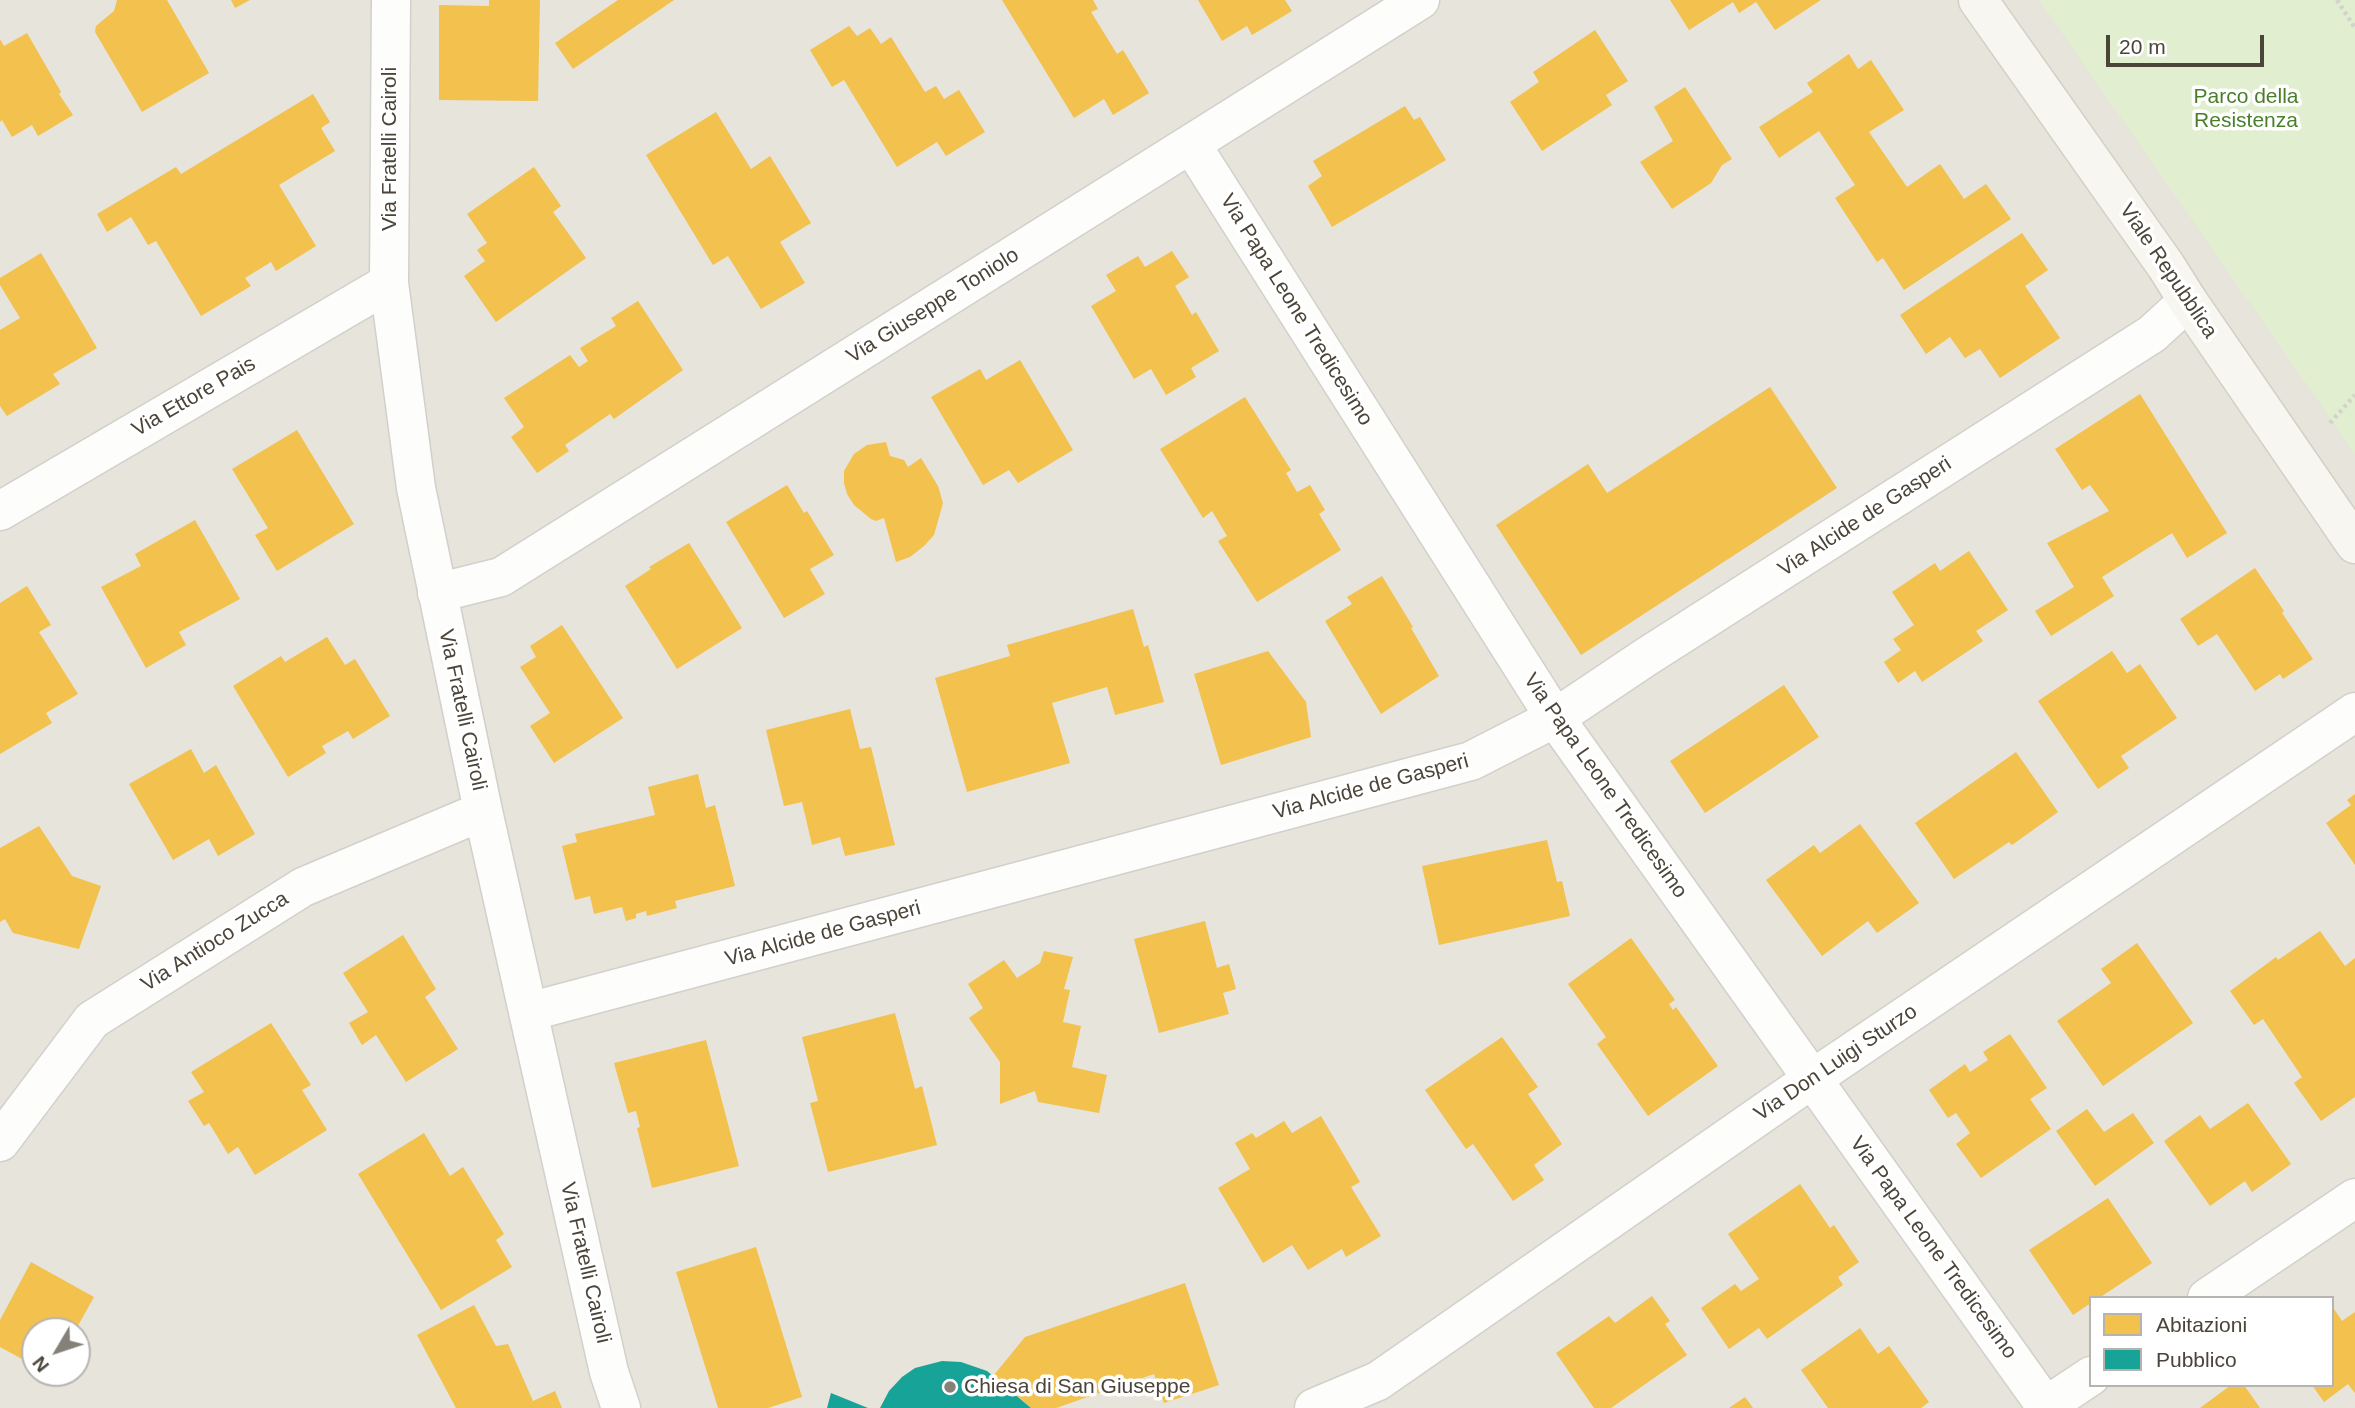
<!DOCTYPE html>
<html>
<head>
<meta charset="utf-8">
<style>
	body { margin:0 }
	#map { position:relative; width:2355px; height:1408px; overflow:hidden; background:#f4f2ee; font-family:Helvetica,sans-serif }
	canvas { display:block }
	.legend { position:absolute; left:2089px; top:1296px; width:245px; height:91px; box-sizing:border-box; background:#fff; border:2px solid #b7b4b0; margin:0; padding:9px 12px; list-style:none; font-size:21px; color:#4b4439 }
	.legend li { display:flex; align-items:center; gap:14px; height:35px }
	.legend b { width:35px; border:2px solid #b7b4b0 }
	.north { position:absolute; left:21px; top:1317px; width:70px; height:70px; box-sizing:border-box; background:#fff; border:2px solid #b7b4b0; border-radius:50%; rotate:231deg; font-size:19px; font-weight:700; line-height:28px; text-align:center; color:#4b4439 }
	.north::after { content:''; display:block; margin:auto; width:24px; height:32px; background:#868178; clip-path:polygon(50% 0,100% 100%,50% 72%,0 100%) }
	.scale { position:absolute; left:2106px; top:35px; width:158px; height:32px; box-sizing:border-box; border:4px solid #4b4439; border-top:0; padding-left:9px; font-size:21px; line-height:24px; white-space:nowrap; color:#4b4439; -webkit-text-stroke:5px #fff; paint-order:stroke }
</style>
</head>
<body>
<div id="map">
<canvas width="2355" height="1408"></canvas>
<ul class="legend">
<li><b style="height:19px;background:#f2c14e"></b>Abitazioni</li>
<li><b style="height:19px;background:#17a398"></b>Pubblico</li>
</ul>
<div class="north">N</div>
<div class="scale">20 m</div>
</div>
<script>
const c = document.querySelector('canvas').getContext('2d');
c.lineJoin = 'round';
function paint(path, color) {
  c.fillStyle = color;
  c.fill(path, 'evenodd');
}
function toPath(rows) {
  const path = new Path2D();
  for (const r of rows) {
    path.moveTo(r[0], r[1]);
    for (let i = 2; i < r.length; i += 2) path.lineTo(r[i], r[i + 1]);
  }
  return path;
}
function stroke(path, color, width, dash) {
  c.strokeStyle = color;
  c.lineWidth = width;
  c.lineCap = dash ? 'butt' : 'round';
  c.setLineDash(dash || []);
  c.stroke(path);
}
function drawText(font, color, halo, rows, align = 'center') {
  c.font = font + ' Helvetica,sans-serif';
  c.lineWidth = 7;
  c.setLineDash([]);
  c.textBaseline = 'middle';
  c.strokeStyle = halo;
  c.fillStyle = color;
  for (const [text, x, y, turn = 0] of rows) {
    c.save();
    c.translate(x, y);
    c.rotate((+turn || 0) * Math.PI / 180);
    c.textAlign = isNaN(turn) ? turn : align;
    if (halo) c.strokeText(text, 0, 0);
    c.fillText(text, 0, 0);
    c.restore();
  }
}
const residential = toPath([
	[0,0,2355,0,2355,1408,0,1408],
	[2091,1298,2332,1298,2332,1385,2091,1385],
	[35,1331,77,1331,77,1373,35,1373]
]);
const green = toPath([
	[2039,0,2355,0,2355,454,2332,421]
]);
const homes = toPath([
	[117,0,167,0,209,73,142,112,95,32,96,26,114,11],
	[231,0,250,0,235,8],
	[489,0,540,0,538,101,439,100,439,5,489,6],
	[618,0,674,0,573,69,555,43],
	[1002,0,1093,0,1098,9,1091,12,1117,54,1123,50,1149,93,1113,115,1104,99,1074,118],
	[1198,0,1285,0,1292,11,1252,35,1247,26,1222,41],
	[1670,0,1821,0,1775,30,1756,2,1739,13,1733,2,1689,30],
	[849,26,857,36,870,28,881,44,891,37,925,92,936,86,944,99,959,90,985,132,946,156,937,142,897,167,844,80,832,87,810,50],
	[1595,30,1628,81,1606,95,1612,105,1542,151,1510,102,1539,82,1533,72],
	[27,33,61,92,59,94,73,115,38,136,32,125,12,137,2,120,0,122,0,39,4,46],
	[1849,54,1858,69,1871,60,1904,110,1869,132,1907,187,1940,164,1964,199,1986,184,2011,219,1904,290,1883,258,1877,262,1835,198,1855,185,1819,131,1779,158,1759,127,1813,92,1807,83],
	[1685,87,1732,159,1722,165,1711,183,1672,209,1640,162,1673,141,1654,107],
	[313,94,330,122,321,128,335,151,279,185,316,246,276,271,271,262,245,278,251,286,201,316,156,241,148,245,131,217,107,232,97,214,176,167,181,174],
	[1405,106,1414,120,1420,117,1446,160,1332,227,1308,186,1322,176,1313,161],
	[716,112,751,169,770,156,811,223,780,242,805,283,761,309,728,256,713,265,646,155],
	[534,167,561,206,553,212,586,258,496,322,464,276,485,261,477,250,487,243,467,214],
	[2022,233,2048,270,2025,286,2060,338,2000,378,1980,349,1965,358,1950,337,1926,354,1900,315],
	[1172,251,1189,277,1175,286,1192,315,1196,312,1219,351,1191,368,1196,377,1166,395,1151,369,1134,379,1091,306,1116,291,1106,275,1138,256,1145,267],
	[41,253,97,348,53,374,60,384,7,416,0,406,0,330,20,318,0,285,0,278],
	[638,301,683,370,614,419,610,414,565,445,569,451,537,473,511,437,524,427,504,398,570,355,579,367,588,361,580,348,616,326,611,318],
	[1020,360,1073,450,1018,483,1009,470,983,485,931,397,980,369,986,380],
	[1770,387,1837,488,1581,655,1496,525,1588,464,1607,493],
	[2140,394,2227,533,2187,558,2172,533,2102,577,2114,596,2051,636,2035,611,2074,587,2047,543,2109,511,2090,485,2082,490,2055,449],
	[1245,397,1291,470,1286,473,1297,492,1310,485,1325,510,1319,514,1341,550,1257,602,1218,541,1227,536,1212,511,1203,518,1160,449],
	[297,430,354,524,277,571,255,535,268,528,232,469],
	[886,442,890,456,904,460,908,467,921,458,938,486,943,503,934,535,924,546,910,557,896,562,884,518,876,521,871,519,854,505,847,494,844,483,844,471,854,454,867,445],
	[787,485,804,513,807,511,834,555,810,569,825,594,784,618,726,522],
	[195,520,240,599,179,632,186,645,146,668,101,587,141,566,135,554],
	[689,543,742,628,677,669,625,586,651,569,649,567],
	[1969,551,2008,610,1976,631,1983,641,1922,682,1915,671,1898,683,1884,662,1901,650,1893,639,1914,625,1892,592,1935,563,1940,571],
	[2255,568,2284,611,2282,613,2313,659,2283,679,2280,674,2255,691,2217,634,2198,646,2180,619],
	[1382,576,1413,627,1411,628,1439,676,1381,714,1325,621,1352,604,1347,597],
	[27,586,51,625,39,632,78,694,46,713,52,723,0,754,0,603],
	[1133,609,1144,647,1148,645,1164,702,1115,715,1107,687,1052,703,1070,763,967,792,935,678,1010,656,1007,645],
	[562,625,623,718,554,763,530,726,550,713,520,667,536,657,530,646],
	[327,637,345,665,355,659,390,716,353,739,348,731,322,746,326,753,288,777,233,686,281,656,285,662],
	[1268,651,1306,702,1311,737,1221,765,1194,674],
	[2112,651,2127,673,2140,664,2177,718,2121,756,2129,768,2098,789,2038,701],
	[1784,685,1819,737,1705,813,1670,761],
	[850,709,860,749,871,747,895,845,845,856,840,837,812,845,802,802,784,806,766,730],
	[191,749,204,773,216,765,255,834,218,856,209,839,173,860,129,784],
	[2016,752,2058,812,2012,845,2009,842,1954,879,1915,823],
	[698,774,706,808,715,805,735,886,675,901,677,908,647,916,646,911,636,914,636,918,626,921,622,907,594,914,590,896,575,900,562,846,577,842,575,834,655,815,648,787],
	[2355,794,2355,865,2326,823,2351,805,2347,800],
	[1860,824,1919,903,1877,933,1868,921,1822,956,1766,880,1814,845,1820,853],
	[39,826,72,876,101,886,79,949,13,933,5,919,0,922,0,848],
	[1547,840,1557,882,1562,881,1570,916,1439,945,1422,866],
	[1205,921,1217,968,1229,964,1236,989,1223,993,1229,1014,1159,1033,1134,939],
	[2320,931,2345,966,2355,958,2355,1097,2321,1121,2294,1083,2302,1077,2263,1019,2254,1025,2230,991,2276,957,2278,960],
	[403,935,436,989,425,997,458,1049,406,1082,376,1035,362,1045,349,1023,368,1012,343,973],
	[1631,938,1675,1000,1669,1004,1673,1010,1676,1007,1718,1066,1648,1116,1597,1044,1606,1037,1568,984],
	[2137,943,2193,1023,2103,1086,2057,1021,2111,983,2101,969],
	[1044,951,1073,957,1064,989,1070,990,1063,1022,1081,1026,1072,1067,1107,1075,1099,1113,1038,1102,1035,1091,1000,1104,1000,1062,969,1018,983,1008,968,984,1004,960,1017,978,1040,963],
	[895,1013,915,1089,922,1086,937,1145,828,1172,810,1103,818,1101,802,1037],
	[271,1023,311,1085,302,1090,327,1130,255,1175,238,1147,228,1154,209,1123,204,1126,188,1101,204,1092,191,1072],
	[2010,1034,2047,1088,2030,1099,2051,1129,1981,1178,1956,1144,1970,1133,1956,1113,1948,1118,1929,1090,1965,1064,1970,1072,1988,1060,1983,1052],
	[1502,1037,1538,1087,1528,1094,1562,1144,1534,1165,1544,1180,1513,1201,1473,1144,1466,1149,1425,1090],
	[706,1040,739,1166,652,1188,637,1128,640,1127,636,1111,628,1113,614,1063],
	[2248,1103,2291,1164,2252,1192,2245,1181,2210,1206,2164,1141,2200,1115,2210,1129],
	[2087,1109,2104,1132,2133,1113,2154,1143,2095,1186,2056,1131],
	[1321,1116,1360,1182,1351,1187,1381,1236,1346,1257,1342,1249,1308,1270,1292,1245,1263,1263,1218,1188,1250,1169,1235,1143,1252,1133,1256,1138,1284,1121,1292,1133],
	[424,1133,450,1176,463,1167,504,1234,496,1240,512,1267,441,1310,358,1174],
	[1800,1184,1830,1228,1834,1225,1859,1262,1838,1277,1843,1285,1767,1339,1759,1328,1729,1349,1701,1308,1735,1284,1741,1291,1759,1279,1728,1234],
	[2108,1198,2152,1263,2099,1298,2091,1298,2091,1303,2073,1315,2029,1250],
	[756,1247,802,1397,768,1408,718,1408,676,1272],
	[31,1262,94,1297,75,1331,35,1331,35,1366,0,1347,0,1320],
	[1185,1283,1219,1385,1164,1403,1154,1374,1056,1408,1031,1408,994,1375,1025,1337],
	[1652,1296,1670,1321,1665,1324,1687,1355,1611,1408,1594,1408,1556,1353,1609,1316,1615,1323],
	[474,1305,496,1346,508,1344,533,1401,555,1391,562,1408,456,1408,417,1335],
	[2334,1309,2342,1321,2355,1312,2355,1393,2348,1384,2324,1402,2312,1385,2332,1385,2332,1311],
	[1860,1328,1878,1354,1889,1346,1929,1402,1921,1408,1828,1408,1801,1370],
	[2231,1385,2244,1385,2260,1408,2200,1408],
	[1745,1397,1753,1408,1729,1408]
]);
const public = toPath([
	[942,1361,961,1362,987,1371,1031,1408,880,1408,889,1391,902,1377,915,1368],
	[831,1393,868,1408,827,1408]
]);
const path = toPath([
	[2337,0,2355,28],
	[2330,423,2355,395]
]);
const street = toPath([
	[391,0,389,283,416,488,483,811,609,1372,621,1408],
	[1191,144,1555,718,2047,1408],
	[0,511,389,283],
	[437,593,501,577,1420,0],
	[528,1012,1471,761,1555,718,1646,657,2152,334,2188,301],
	[0,1142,92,1020,303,887,483,811],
	[2207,1298,2355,1198],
	[1314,1408,1378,1381,1812,1079,2355,712],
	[2043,1408,2091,1376]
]);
const secondary = toPath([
	[1978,0,2166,266,2188,301,2355,544]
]);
const markers = [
	[950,1387,7,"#868178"]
];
const parkNames = [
	["Parco della",2246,97],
	["Resistenza",2246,121]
];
const streetNames = [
	["Via Fratelli Cairoli",390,149,-90],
	["Viale Repubblica",2168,271,56],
	["Via Giuseppe Toniolo",933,306,-32],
	["Via Papa Leone Tredicesimo",1296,310,58],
	["Via Ettore Pais",194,397,-30],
	["Via Alcide de Gasperi",1865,517,-33],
	["Via Fratelli Cairoli",462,710,78],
	["Via Papa Leone Tredicesimo",1605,786,55],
	["Via Alcide de Gasperi",1371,787,-15],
	["Via Alcide de Gasperi",823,934,-15],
	["Via Antioco Zucca",215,942,-32],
	["Via Don Luigi Sturzo",1836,1063,-34],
	["Via Papa Leone Tredicesimo",1933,1248,54],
	["Via Fratelli Cairoli",585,1263,77]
];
const poiNames = [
	["Chiesa di San Giuseppe",964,1387]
];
paint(residential, '#e7e4dc');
paint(green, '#e1eecf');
paint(homes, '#f2c14e');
paint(public, '#17a398');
stroke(street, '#d2d0cb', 41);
stroke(secondary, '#d3cfc5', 41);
stroke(path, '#d3d2cc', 4.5, [3.5, 3.5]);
stroke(street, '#fdfdfc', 38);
stroke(secondary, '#f7f6f1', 38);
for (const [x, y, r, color] of markers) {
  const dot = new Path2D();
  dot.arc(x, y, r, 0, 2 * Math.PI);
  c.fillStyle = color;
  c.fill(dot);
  stroke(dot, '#fff', 2.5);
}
drawText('21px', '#4a7f2a', '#fff', parkNames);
drawText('21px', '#4b4439', '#fff', streetNames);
drawText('21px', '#4b4439', '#fff', poiNames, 'left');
</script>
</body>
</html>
